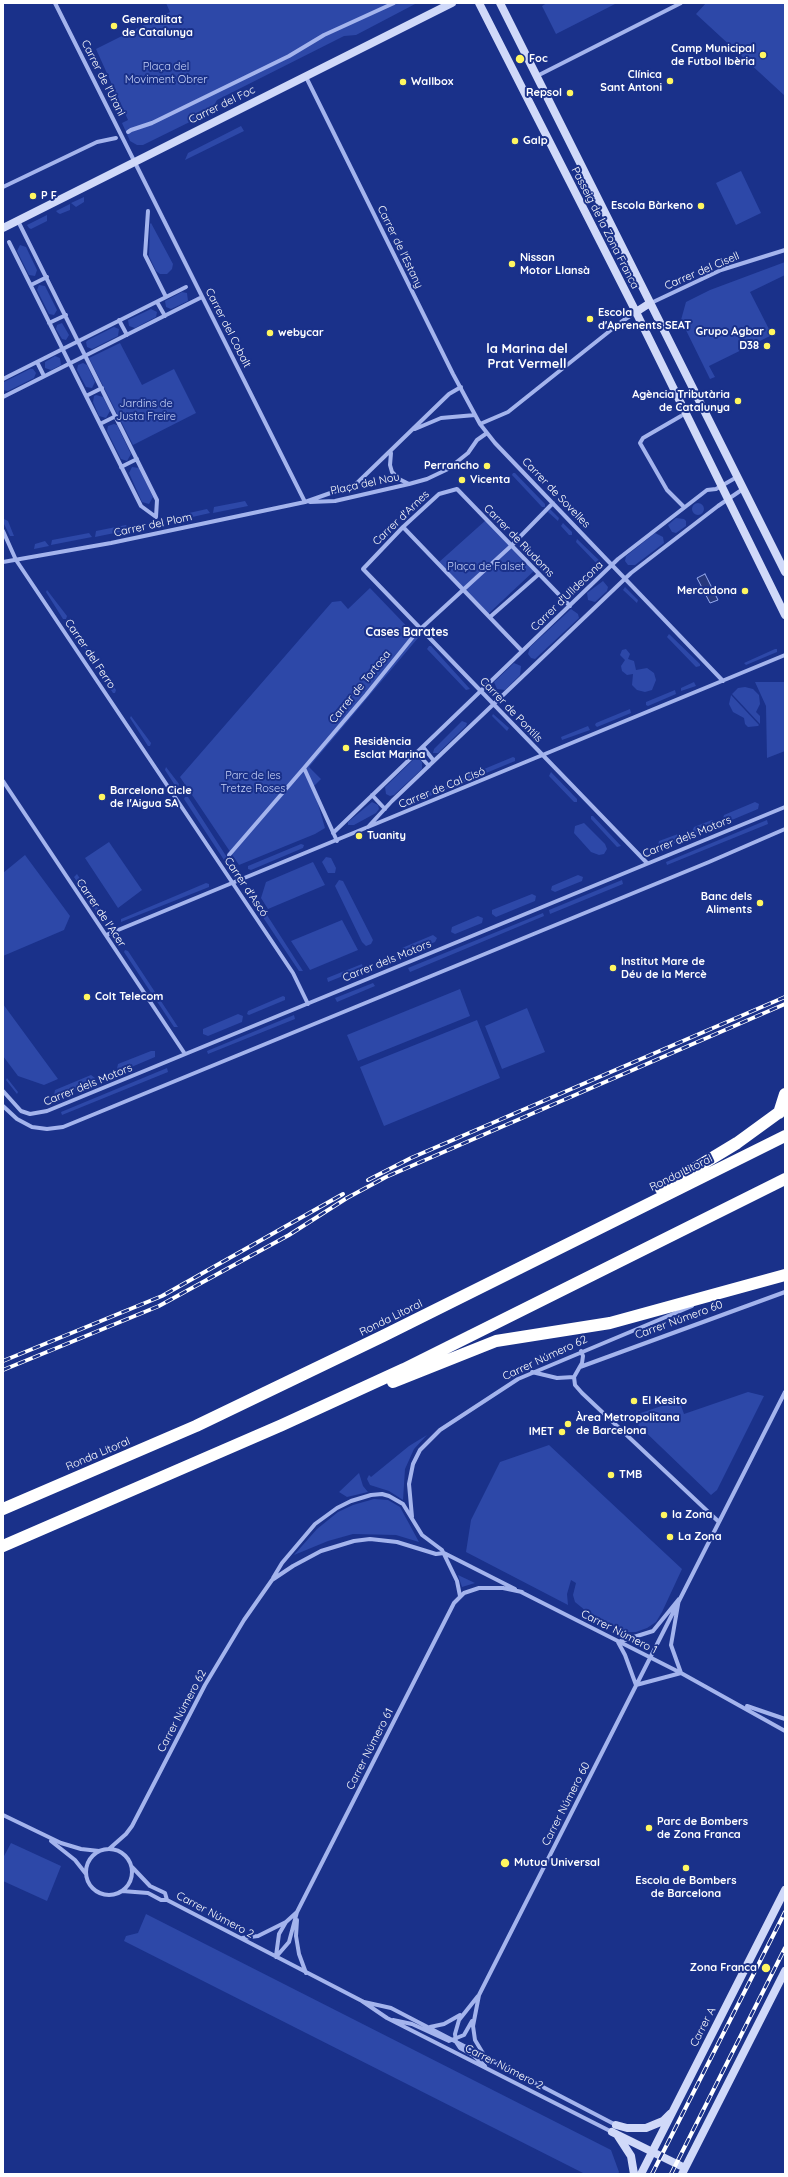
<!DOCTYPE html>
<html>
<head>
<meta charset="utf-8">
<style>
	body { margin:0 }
	#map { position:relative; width:788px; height:2177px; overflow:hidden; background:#1a318a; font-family:Quicksand,sans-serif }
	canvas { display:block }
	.frame { position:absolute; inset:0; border:4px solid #fff; pointer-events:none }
</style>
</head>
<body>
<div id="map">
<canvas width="788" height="2177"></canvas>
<div class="frame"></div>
</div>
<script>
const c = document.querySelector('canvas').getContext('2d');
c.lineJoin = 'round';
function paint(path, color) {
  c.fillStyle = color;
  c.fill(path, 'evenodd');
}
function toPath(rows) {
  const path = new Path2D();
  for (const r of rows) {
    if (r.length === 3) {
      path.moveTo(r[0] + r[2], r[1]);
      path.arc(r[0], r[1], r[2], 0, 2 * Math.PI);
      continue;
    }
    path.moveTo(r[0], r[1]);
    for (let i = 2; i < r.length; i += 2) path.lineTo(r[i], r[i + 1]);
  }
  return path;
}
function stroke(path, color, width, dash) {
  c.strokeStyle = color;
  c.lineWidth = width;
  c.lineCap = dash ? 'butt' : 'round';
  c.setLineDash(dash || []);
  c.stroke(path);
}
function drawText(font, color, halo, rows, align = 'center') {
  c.font = font + ' Quicksand,sans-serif';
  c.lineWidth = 4;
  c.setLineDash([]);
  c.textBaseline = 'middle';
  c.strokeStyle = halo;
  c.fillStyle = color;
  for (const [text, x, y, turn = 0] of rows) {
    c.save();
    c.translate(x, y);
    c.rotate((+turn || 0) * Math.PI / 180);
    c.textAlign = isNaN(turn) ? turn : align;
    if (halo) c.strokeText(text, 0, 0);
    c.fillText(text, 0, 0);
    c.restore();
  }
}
const green = toPath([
	[166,3,417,3,356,35,344,36,217,100,210,112,143,145,137,145,130,141,122,123,128,120,96,49,170,12],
	[547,3,617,3,556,34,542,6],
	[706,3,785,3,785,96,696,14],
	[241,126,244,131,185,160,188,153],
	[741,171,761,213,736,225,716,183],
	[84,197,84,202,76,207,71,203],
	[70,204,70,210,60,214,58,213,56,211],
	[47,215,47,221,31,229,29,228,27,225],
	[151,223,173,264,172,269,167,274,160,274,156,271,149,256,150,224],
	[20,245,26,247,37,270,35,276,29,275,17,251],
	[785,262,785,275,750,292,772,335,709,366,715,377,710,379,681,320,686,302,710,290],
	[39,285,45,286,57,310,54,315,49,314,37,290],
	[182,292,187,293,188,301,171,309,166,307,165,301],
	[151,309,157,312,156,317,135,328,129,326,128,320,130,319],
	[62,323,69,335,66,340,62,339,56,329,57,325],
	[114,327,119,329,118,336,92,349,87,347,86,342,88,340],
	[120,343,142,385,174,369,196,413,133,445,89,358],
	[55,356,60,358,61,365,51,370,45,368,45,362],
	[83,363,87,365,95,382,92,388,86,387,77,370,78,365],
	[30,369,33,369,36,373,34,378,8,391,3,390,4,382],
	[96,395,103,397,110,411,106,418,99,416,93,402,94,396],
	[114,424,117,425,131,454,127,461,121,459,107,431,108,426],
	[132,467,139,468,153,497,149,504,142,502,129,473],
	[513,473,515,473,545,504,545,507,542,507,512,475],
	[245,501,248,506,213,513,214,507],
	[698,509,6],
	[207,509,210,513,188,518,189,513],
	[550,509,559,518,558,521,548,512],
	[676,518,684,519,686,521,686,526,676,533,672,532,668,525],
	[4,519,8,521,14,536,10,536,3,522],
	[486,520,535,570,487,615,438,563],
	[563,523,572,532,572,535,569,535,561,526],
	[126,525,129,530,95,537,96,531],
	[89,533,92,537,51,545,52,540],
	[655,533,663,537,664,543,635,565,628,565,625,561,626,556],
	[577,539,603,564,602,567,600,567,576,542],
	[45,541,49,546,34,549,35,544],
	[603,581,608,587,607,591,595,602,588,600,587,593],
	[625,587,638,600,637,603,623,590],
	[370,588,418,638,309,767,321,779,313,787,325,828,315,834,239,865,180,777,332,602,341,601,348,609],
	[47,590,67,616,66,619,63,619,46,592],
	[571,609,578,614,579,618,535,659,531,658,528,654,530,647],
	[77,634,94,658,93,660,76,636],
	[669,634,700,664,700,666,696,667,667,637],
	[429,646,431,646,470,689,466,690,427,649],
	[626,649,630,654,628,659,634,661,636,670,647,668,654,673,656,680,652,690,645,692,637,690,632,685,633,674,627,675,622,671,621,666,625,660,620,655,622,650],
	[775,649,777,649,777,652,746,665,744,663],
	[514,663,521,666,520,675,505,690,497,689,494,682],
	[104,672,116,690,115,693,113,693,101,675],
	[694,682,696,686,681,691,681,688],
	[755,682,785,682,785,751,767,758,766,706],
	[745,687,753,689,759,695,760,704,756,712,760,716,760,724,732,694,738,688],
	[675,690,676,694,648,706,646,705,646,702],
	[731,695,759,725,758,726,748,727,745,724,744,718,733,712,729,704],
	[630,709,631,713,597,727,595,725,596,723],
	[493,714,509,728,507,731,492,716],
	[131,716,151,743,150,746,148,746,130,718],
	[462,721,467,723,466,726,438,753,433,753,434,749],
	[588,726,590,730,562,740,561,737],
	[513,757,515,758,515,761,462,783,459,782,460,779],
	[414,759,420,760,422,762,422,769,394,795,390,796,386,794,385,787],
	[166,767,179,784,178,787,176,787,165,770],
	[551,772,577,799,577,802,574,802,549,776],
	[450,783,452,784,452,787,410,804,407,803,408,800],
	[185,797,188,797,230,862,226,863,184,799],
	[372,802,378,805,379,809,376,813,354,825,348,825,348,822],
	[755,802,759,804,758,809,727,822,723,819,724,815],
	[591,816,593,816,621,846,617,847,591,819],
	[712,820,716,822,716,826,697,834,692,832,694,827],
	[767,820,768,824,667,865,666,862],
	[584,823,605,844,607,849,604,854,599,855,591,852,574,833,575,826],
	[678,834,682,836,682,840,662,848,658,846,659,841],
	[109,842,142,890,118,908,85,858],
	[301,844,304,845,303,848,251,870,248,869,248,866],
	[25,855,70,916,64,930,3,956,3,873],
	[326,857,331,858,336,868,335,873,328,873,322,862],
	[313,862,325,885,268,909,261,898,266,882],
	[77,874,103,914,103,917,100,917,74,877],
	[578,875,583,877,582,881,555,892,551,890,552,886],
	[339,880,343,881,373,940,371,944,366,946,362,942,335,886],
	[622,880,623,884,550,914,549,910],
	[206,883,209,884,209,887,121,922,121,919],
	[532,894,536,896,535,901,496,917,492,914,492,910],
	[253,898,256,898,303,971,299,971,252,901],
	[543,913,544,916,410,972,408,968],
	[478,916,483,918,482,923,455,934,451,932,452,927],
	[342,920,358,950,310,970,291,941],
	[433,935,437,938,435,942,405,954,401,952,402,948],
	[125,950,128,951,178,1027,174,1027,124,952],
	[362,964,363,968,328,982,327,978],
	[373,983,375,986,337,1002,335,998],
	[460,989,470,1016,358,1061,347,1035],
	[283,996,285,997,285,1000,249,1015,247,1014,248,1011],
	[3,1004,58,1079,44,1085,18,1076,3,1056],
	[527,1008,545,1052,502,1069,485,1026],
	[238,1014,243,1016,242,1022,208,1036,203,1034,203,1029],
	[294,1015,295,1019,208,1054,207,1051],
	[477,1020,500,1078,384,1126,360,1067],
	[151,1051,155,1051,155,1057,122,1071,117,1069,118,1064],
	[167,1068,168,1072,62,1115,61,1112],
	[91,1075,95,1078,93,1083,59,1097,54,1095,55,1090],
	[7,1078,18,1092,17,1094,6,1080],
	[748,1392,764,1396,717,1490,711,1495,635,1422,638,1414,679,1400,684,1414],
	[427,1435,414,1449,405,1469,403,1500,389,1491,370,1485,367,1479,369,1475,371,1477,409,1446],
	[549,1445,682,1569,662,1612,656,1622,647,1628,636,1632,625,1632,592,1616,575,1602,573,1595,576,1583,571,1580,567,1594,568,1605,466,1552,471,1520,500,1462],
	[359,1473,363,1486,368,1492,347,1497,339,1492],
	[374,1499,388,1500,400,1507,419,1542,396,1535,353,1534,328,1541,294,1555,317,1529,338,1512,353,1505],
	[458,1575,475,1583,462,1587],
	[11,1843,61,1866,47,1901,3,1881,3,1858],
	[146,1914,611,2150,619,2172,618,2174,585,2174,124,1941,126,1936,138,1933]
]);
const water = toPath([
	[705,574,718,600,710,603,697,578,705,574]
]);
const street = toPath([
	[55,3,305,502],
	[537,76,681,3],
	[306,77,453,374,480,424,495,443,723,681],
	[128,132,131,130,152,123,289,56,324,35,394,3],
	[3,187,97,142,116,138],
	[148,211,145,255,166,297],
	[18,221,157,500,156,517],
	[9,242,141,506,156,517],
	[31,285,47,277],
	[157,302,165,316],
	[651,303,721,270,785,250],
	[119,320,127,335],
	[49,323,66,315],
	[37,362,44,376],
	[3,379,186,287],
	[86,396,102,388],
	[3,397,202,297],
	[681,416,643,438,640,443,667,490,684,507],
	[100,424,116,416],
	[480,424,508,412,621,322,636,312],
	[415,429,441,418,475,415],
	[391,453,390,465,392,472,399,479,409,484,427,479,448,469,468,453,477,440,487,433],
	[121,467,137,459],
	[310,502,335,501,409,484],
	[403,527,522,651],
	[3,531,16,560,293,973,308,1004],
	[3,562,111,543,305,502,356,484,449,394,461,387],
	[570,606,457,489,439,494,403,527,363,569,647,863],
	[490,617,539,574],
	[423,747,434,761],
	[417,753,429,766],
	[3,781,185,1054],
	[372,795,385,809],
	[368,827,392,801,631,573,718,506,743,489],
	[333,833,618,559,707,490,716,489,737,477],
	[337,841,304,768,366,695,416,633,511,546,553,503],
	[229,855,304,768],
	[106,935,785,655],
	[3,1091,21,1111,30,1114,47,1111,785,807],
	[3,1106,17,1119,32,1127,47,1129,63,1127,709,862,785,829],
	[581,1351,583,1356,582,1363,574,1377,575,1385,582,1393,719,1522],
	[580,1367,785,1292],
	[532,1372,557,1378,574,1377],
	[412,1517,409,1484,413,1464,420,1450,440,1430,518,1379,692,1306],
	[444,1553,515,1589],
	[273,1578,282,1563,315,1524,337,1508,351,1501,371,1495,382,1494,389,1496,403,1504,422,1535,442,1550,457,1581,460,1596],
	[521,1592,681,1673,785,1731],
	[679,1599,671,1645,681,1673,636,1685,625,1655,618,1642,653,1631,679,1599],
	[747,1706,785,1719],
	[3,1815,61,1843,81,1849,99,1851],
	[51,1841,75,1860,86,1874],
	[109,1872,23],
	[109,1849,126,1834,132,1826,205,1685,244,1620,272,1580,293,1566,321,1551,354,1541,370,1539,397,1542,436,1554,444,1553],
	[132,1867,150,1886,165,1893,167,1900],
	[122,1891,148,1893,161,1900,167,1900,362,2001,387,2018,612,2132],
	[297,1920,296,1936,299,1954,306,1973],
	[242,1938,258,1936,286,1922],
	[276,1956,279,1934,286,1922,297,1912],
	[276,1957,289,1942,297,1912,454,1603,464,1593,479,1588,503,1588,522,1592],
	[478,1996,459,2020,455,2034,456,2042,460,2048,473,2055,485,2066],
	[364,2002,391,2008,616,2125],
	[393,2020,412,2024,449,2041,464,2035,472,2021],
	[430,2027,444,2024,460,2015],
	[484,2055,475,2040,473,2026,479,1995,785,1392]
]);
const secondary = toPath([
	[479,3,636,312,785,615],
	[500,3,785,572],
	[3,228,452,3],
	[636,312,650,303],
	[616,2125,627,2128,646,2128,663,2121,670,2114],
	[612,2132,685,2168],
	[618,2136,631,2156,634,2174],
	[641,2174,785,1890],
	[682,2174,785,1971]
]);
const highway = toPath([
	[779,1113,785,1094],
	[661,1189,737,1143,785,1108],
	[393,1382,496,1341,610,1323,785,1275],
	[3,1509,196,1426,383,1336,785,1136],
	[3,1546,282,1425,404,1369,785,1179]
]);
const rail = toPath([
	[368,1180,411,1158,785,997],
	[3,1361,162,1296,343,1194],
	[3,1370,159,1306,289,1235,347,1198,386,1177,785,1004],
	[652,2174,785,1912],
	[671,2174,785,1948]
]);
const markers = [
	[114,26,4,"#fff660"],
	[763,55,4,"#fff660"],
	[520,59,5,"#fff660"],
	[670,81,4,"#fff660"],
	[403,82,4,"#fff660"],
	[570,93,4,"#fff660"],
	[515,141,4,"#fff660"],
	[33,196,4,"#fff660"],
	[701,206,4,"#fff660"],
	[512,264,4,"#fff660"],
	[590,319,4,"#fff660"],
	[772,332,4,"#fff660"],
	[270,333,4,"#fff660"],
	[767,346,4,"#fff660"],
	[738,401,4,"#fff660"],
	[487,466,4,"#fff660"],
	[462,480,4,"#fff660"],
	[745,591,4,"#fff660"],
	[346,748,4,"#fff660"],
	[102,797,4,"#fff660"],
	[359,836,4,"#fff660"],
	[760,903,4,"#fff660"],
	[613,968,4,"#fff660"],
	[87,997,4,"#fff660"],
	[634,1401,4,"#fff660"],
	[568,1424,4,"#fff660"],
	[562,1432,4,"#fff660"],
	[611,1475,4,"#fff660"],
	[664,1515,4,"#fff660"],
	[670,1537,4,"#fff660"],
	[649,1828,4,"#fff660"],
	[505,1863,5,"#fff660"],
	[686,1868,4,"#fff660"],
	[766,1968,5,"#fff660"]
];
const poiNames = [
	["Generalitat",122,20],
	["de Catalunya",122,33],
	["Camp Municipal",755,49,"right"],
	["de Futbol Ibèria",755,62,"right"],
	["Foc",529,59],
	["Clínica",662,75,"right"],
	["Sant Antoni",662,88,"right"],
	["Wallbox",411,82],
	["Repsol",562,93,"right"],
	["Galp",523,141],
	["P F",41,196],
	["Escola Bàrkeno",693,206,"right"],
	["Nissan",520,258],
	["Motor Llansà",520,271],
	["Escola",598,313],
	["d'Aprenents SEAT",598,326],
	["Grupo Agbar",764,332,"right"],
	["webycar",278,333],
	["D38",759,346,"right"],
	["Agència Tributària",730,395,"right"],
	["de Catalunya",730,408,"right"],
	["Perrancho",479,466,"right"],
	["Vicenta",470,480],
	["Mercadona",737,591,"right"],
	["Residència",354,742],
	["Esclat Marina",354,755],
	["Barcelona Cicle",110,791],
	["de l'Aigua SA",110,804],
	["Tuanity",367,836],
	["Banc dels",752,897,"right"],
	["Aliments",752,910,"right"],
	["Institut Mare de",621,962],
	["Déu de la Mercè",621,975],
	["Colt Telecom",95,997],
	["El Kesito",642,1401],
	["Àrea Metropolitana",576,1418],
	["de Barcelona",576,1431],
	["IMET",554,1432,"right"],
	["TMB",619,1475],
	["la Zona",672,1515],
	["La Zona",678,1537],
	["Parc de Bombers",657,1822],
	["de Zona Franca",657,1835],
	["Mutua Universal",514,1863],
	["Escola de Bombers",686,1881,"center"],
	["de Barcelona",686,1894,"center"],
	["Zona Franca",757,1968,"right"]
];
const parkNames = [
	["Plaça del",166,67],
	["Moviment Obrer",166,80],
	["Jardins de",146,404],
	["Justa Freire",146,417],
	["Plaça de Falset",486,567],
	["Parc de les",253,776],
	["Tretze Roses",253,789]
];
const streetNames = [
	["Carrer de l'Urani",103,78,63],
	["Carrer del Foc",222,105,-26],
	["Passeig de la Zona Franca",605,228,63],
	["Carrer de l'Estany",400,247,64],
	["Carrer del Cisell",702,271,-23],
	["Carrer del Cobalt",228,328,63],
	["Plaça del Nou",365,484,-12],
	["Carrer de Sovelles",556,493,46],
	["Carrer d'Arnes",401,518,-44],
	["Carrer del Plom",153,525,-12],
	["Carrer de Riudoms",519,541,46],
	["Carrer d'Ulldecona",567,596,-44],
	["Carrer del Ferro",90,654,56],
	["Carrer de Tortosa",360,687,-51],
	["Carrer de Pontils",511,710,46],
	["Carrer de Cal Cisó",442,788,-22],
	["Carrer dels Motors",687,837,-22],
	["Carrer d'Ascó",246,887,56],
	["Carrer de l'Acer",101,913,56],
	["Carrer dels Motors",387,961,-22],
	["Carrer dels Motors",88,1085,-22],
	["Ronda Litoral",681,1173,-26],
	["Ronda Litoral",391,1318,-26],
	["Carrer Número 60",679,1320,-20],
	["Carrer Número 62",545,1358,-25],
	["Ronda Litoral",98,1454,-23],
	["Carrer Número 1",619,1632,27],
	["Carrer Número 62",182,1711,-62],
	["Carrer Número 61",370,1749,-63],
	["Carrer Número 60",566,1804,-63],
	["Carrer Número 2",215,1915,28],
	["Carrer A",703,2027,-63],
	["Carrer Número 2",504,2067,27]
];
const neighbourhoodNames = [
	["Cases Barates",407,632]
];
const quarterNames = [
	["la Marina del",527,349],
	["Prat Vermell",527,364]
];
paint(green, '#2d48a8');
paint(water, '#27387c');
stroke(water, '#97abef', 1);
stroke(street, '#a4b4ed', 4);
stroke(secondary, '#d0d9f9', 8);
stroke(highway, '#fff', 12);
stroke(rail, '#fff', 4);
stroke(rail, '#1a318a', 2.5, [8]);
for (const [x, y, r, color] of markers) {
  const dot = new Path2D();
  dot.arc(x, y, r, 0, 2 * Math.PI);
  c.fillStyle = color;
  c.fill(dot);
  stroke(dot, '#1a318a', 1.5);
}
drawText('bold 11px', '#fff', '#1a318a', poiNames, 'left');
drawText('11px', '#c9d4f9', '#1a318a', parkNames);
drawText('11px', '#fff', '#1a318a', streetNames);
drawText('bold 12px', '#fff', '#1a318a', neighbourhoodNames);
drawText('bold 13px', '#fff', '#1a318a', quarterNames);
</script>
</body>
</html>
